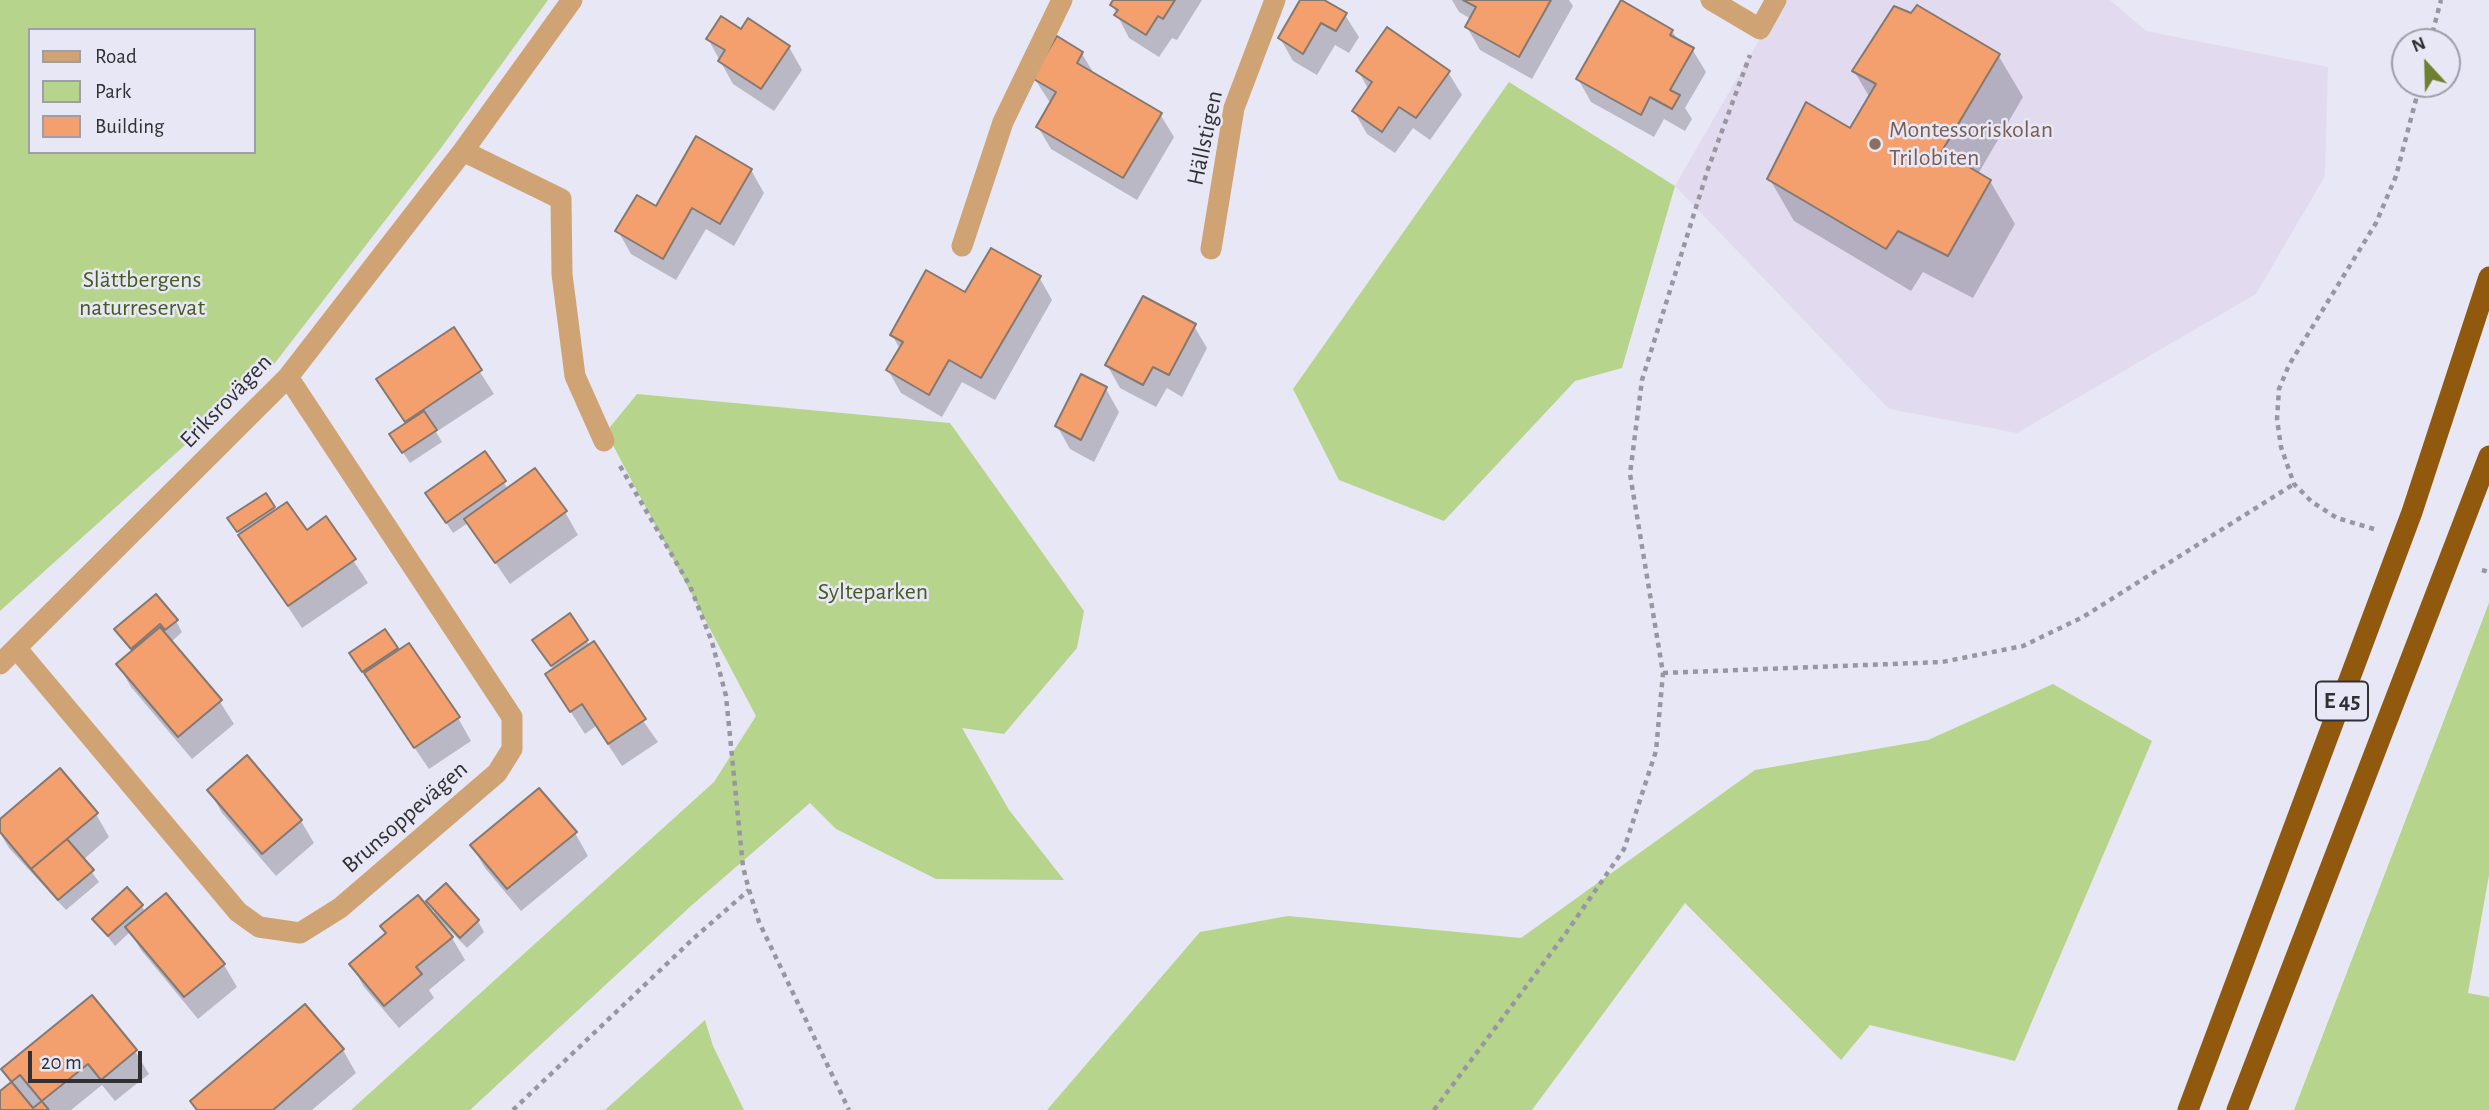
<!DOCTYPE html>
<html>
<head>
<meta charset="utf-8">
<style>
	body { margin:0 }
	#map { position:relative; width:2489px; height:1110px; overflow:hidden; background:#e8e7f5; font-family:"Alegreya Sans",sans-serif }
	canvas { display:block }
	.legend { position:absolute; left:28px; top:28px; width:228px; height:126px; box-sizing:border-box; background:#e8e7f5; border:2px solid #9e9ea8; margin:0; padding:9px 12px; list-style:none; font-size:21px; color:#303035 }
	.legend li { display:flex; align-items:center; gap:14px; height:35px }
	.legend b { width:35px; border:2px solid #9e9ea8 }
	.north { position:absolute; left:2391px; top:28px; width:70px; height:70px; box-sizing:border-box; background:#e8e7f5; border:2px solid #9e9ea8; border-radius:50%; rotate:338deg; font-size:19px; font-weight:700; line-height:28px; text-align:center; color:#303035 }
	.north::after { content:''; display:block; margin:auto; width:24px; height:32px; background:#6f802f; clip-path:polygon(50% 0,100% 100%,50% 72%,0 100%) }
	.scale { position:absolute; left:28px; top:1051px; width:114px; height:32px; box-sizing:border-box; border:4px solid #303035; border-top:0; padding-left:9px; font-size:21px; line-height:24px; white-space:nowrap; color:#303035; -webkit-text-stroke:5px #e8e7f5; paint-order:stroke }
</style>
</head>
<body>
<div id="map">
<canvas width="2489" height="1110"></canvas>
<ul class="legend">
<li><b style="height:9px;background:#cfa374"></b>Road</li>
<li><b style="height:19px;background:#b6d48c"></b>Park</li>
<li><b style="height:19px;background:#f49f6e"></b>Building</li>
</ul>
<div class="north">N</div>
<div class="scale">20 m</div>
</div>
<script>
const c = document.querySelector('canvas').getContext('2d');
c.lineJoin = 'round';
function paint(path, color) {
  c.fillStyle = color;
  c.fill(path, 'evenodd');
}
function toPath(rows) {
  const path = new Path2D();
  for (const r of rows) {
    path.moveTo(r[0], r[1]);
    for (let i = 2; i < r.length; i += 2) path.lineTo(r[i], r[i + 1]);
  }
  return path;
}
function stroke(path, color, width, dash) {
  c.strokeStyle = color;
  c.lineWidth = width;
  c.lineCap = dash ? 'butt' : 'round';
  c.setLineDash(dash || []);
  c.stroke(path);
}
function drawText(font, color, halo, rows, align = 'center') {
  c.font = font + ' "Alegreya Sans",sans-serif';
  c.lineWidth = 5;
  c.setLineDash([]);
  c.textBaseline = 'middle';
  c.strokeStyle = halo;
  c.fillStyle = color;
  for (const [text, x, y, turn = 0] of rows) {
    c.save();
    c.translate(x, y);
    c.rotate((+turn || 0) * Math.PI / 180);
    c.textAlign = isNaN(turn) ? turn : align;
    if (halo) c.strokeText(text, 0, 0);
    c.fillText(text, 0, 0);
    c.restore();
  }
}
const education = toPath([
	[1782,0,2110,0,2146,31,2328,67,2325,176,2256,294,2017,433,1889,409,1675,186]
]);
const green = toPath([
	[0,0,548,0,441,148,271,368,0,611],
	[30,30,254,30,254,152,30,152],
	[1509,82,1675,186,1622,368,1575,381,1444,521,1339,480,1293,389],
	[637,394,950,423,1084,611,1077,648,1004,734,962,728,1009,810,1064,880,936,879,836,829,810,803,692,905,470,1110,351,1110,714,782,756,716,606,432],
	[2489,603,2489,875,2468,993,2489,997,2489,1110,2294,1110],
	[2053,684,2152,741,2015,1061,1870,1025,1841,1060,1685,903,1532,1110,1047,1110,1200,932,1288,916,1521,938,1755,770,1928,740],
	[705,1020,713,1046,744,1110,605,1110]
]);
const shadow = toPath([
	[1115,0,1202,0,1177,40,1172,38,1159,57,1129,38,1112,5],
	[1302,0,1320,0,1345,15,1359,37,1349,53,1335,45,1317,75,1293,61,1280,38],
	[1452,0,1569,0,1573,6,1532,79,1480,50,1467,27,1471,19,1459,12],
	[741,31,789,47,802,70,774,111,733,84,708,39],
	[1672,31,1679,42,1692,49,1706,72,1685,108,1692,119,1685,131,1664,119,1654,137,1591,102,1578,79],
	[1057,39,1082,54,1095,75,1160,114,1174,137,1137,200,1051,149,1038,127,1051,104,1034,78],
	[1998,55,2023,97,1978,174,1990,181,2015,224,1973,298,1923,272,1911,291,1794,221,1769,178,1851,130,1870,98,1854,71],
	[1358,71,1448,72,1462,95,1430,140,1413,128,1395,153,1367,134,1354,111,1369,90],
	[751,170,764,193,734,246,706,229,676,280,631,254,618,231,656,208],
	[1039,277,1052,300,995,400,962,382,942,417,901,393,888,370,900,349,892,335,966,295],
	[1194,326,1207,348,1182,397,1167,388,1156,407,1120,388,1107,365],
	[453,330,494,394,436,432,442,442,410,463,398,445,406,425,378,380],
	[1106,389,1119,412,1094,462,1070,449,1057,426],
	[484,454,508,489,565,512,578,535,510,584,468,523,453,533,434,504],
	[265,495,276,512,306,533,326,519,368,583,302,628,236,529],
	[569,616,658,742,622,766,596,726,585,734,561,697,554,670,541,651],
	[176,621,182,632,171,642,220,702,234,724,192,759,131,687,118,664,133,652,117,629],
	[384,632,398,652,458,718,471,741,429,769,358,665],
	[209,790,301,821,314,843,276,876,222,813],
	[96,814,109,837,83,860,99,882,66,910,9,848,0,833,0,821],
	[575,833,588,856,521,911,485,868,472,846],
	[428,901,478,921,484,932,467,948,437,917],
	[142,906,145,912,224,965,237,987,198,1019,141,950,130,932,115,946,94,919],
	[382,927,452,938,465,960,429,990,434,998,399,1028,364,987,351,964,387,934],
	[305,1006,343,1050,356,1073,312,1110,197,1110,192,1102],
	[135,1051,149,1074,115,1101,102,1085,71,1110,0,1110,0,1094,12,1084,4,1069]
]);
const building = toPath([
	[1113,0,1175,0,1163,19,1158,16,1146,35,1114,15,1118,10,1110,5,1113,0],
	[1300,0,1324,0,1347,13,1336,31,1321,23,1303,54,1278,38,1300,0],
	[1463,0,1551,0,1519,57,1465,27,1476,7,1463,0],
	[1621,0,1673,30,1670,35,1694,48,1670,90,1680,95,1672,109,1650,97,1641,115,1576,79,1621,0],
	[1917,5,2000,54,1942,151,1991,180,1948,256,1898,231,1886,249,1767,179,1806,102,1850,128,1876,84,1852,71,1894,6,1911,13,1917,5],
	[721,16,741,29,748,18,790,46,761,89,718,61,725,50,706,39,721,16],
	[1387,27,1450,71,1416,118,1399,107,1382,132,1352,111,1372,82,1356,71,1387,27],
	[1057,36,1083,52,1077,63,1162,113,1123,178,1036,127,1056,92,1032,78,1057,36],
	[696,136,752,169,720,224,692,208,663,259,615,231,637,195,656,206,696,136],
	[991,248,1041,276,981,378,949,360,929,395,886,370,903,342,890,335,926,270,965,292,991,248],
	[1143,296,1196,324,1169,375,1153,367,1143,385,1105,365,1143,296],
	[454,327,482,370,405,422,376,379,454,327],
	[1081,374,1107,387,1081,440,1055,426,1081,374],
	[424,411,437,430,402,453,389,434,424,411],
	[485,451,506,481,446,523,425,493,485,451],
	[535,468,567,511,495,563,464,519,535,468],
	[266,493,275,507,237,532,227,518,266,493],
	[287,502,307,530,326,516,356,559,288,606,238,535,287,502],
	[156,594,178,620,165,630,160,624,131,649,114,629,156,594],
	[570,613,588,640,551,666,532,640,570,613],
	[160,627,222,700,178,737,116,664,160,627],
	[385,629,398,648,362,672,349,653,385,629],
	[594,641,646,719,608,744,582,704,570,712,545,674,594,641],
	[409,643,460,717,414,748,364,673,409,643],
	[247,755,302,820,262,854,207,790,247,755],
	[60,768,98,813,31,869,0,832,0,819,60,768],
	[539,788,577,832,507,889,470,845,539,788],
	[67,839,94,870,58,900,31,869,67,839],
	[446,883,479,920,460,938,426,901,446,883],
	[127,887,143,905,108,936,92,919,127,887],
	[166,893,225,964,184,997,125,927,166,893],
	[418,895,453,937,416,967,422,974,384,1006,349,964,386,933,380,926,418,895],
	[92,995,137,1050,101,1080,88,1064,33,1108,1,1069,92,995],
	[305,1004,344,1049,273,1110,197,1110,190,1101,305,1004],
	[20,1075,49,1110,0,1110,0,1091,20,1075]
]);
const path = toPath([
	[2430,42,2441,0],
	[620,466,690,586,712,642,726,696,743,867,749,890,759,922,849,1110],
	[2374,529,2337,518,2312,502,2294,484,2281,447,2277,419,2279,389,2289,365,2376,223,2396,176,2420,84],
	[2482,570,2489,572],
	[1663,673,1942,662,2023,646,2083,617,2294,484],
	[513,1110,694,938,749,890],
	[1434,1110,1566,933,1624,849,1656,751,1663,673,1630,474,1642,380,1708,169,1750,55]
]);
const street = toPath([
	[1711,0,1760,29,1776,0],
	[463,151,561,199,562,274,575,376,604,441],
	[962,246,1003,122,1062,0],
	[1211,249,1234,108,1275,0],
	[17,649,238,912,259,927,300,933,340,908,497,773,512,749,512,717,288,377],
	[0,664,288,377,463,151,572,0]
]);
const highway = toPath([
	[2188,1110,2412,512,2489,277],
	[2237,1110,2489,456]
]);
const markers = [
	[1875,144,7,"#8d6e63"]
];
const shields = [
	[2342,701,52]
];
const shieldNames = [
	["E 45",2342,701]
];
const educationNames = [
	["Montessoriskolan",1889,130],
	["Trilobiten",1889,158]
];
const streetNames = [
	["Hällstigen",1205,138,-78],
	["Eriksrovägen",226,401,-46],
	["Brunsoppevägen",405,817,-41]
];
const parkNames = [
	["Slättbergens",142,280],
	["naturreservat",142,308],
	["Sylteparken",873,592]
];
paint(education, '#e2dbf0');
paint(green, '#b6d48c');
paint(shadow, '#0003');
paint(building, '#f49f6e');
stroke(building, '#847871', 2);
stroke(path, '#9897a1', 4.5, [5, 5]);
stroke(street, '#cfa374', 21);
stroke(highway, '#90590e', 21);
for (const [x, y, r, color] of markers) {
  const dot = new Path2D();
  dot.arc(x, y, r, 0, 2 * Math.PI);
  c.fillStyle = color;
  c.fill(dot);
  stroke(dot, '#e8e7f5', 2.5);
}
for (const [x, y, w] of shields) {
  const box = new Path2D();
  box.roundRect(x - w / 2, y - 19.5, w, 39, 5);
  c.fillStyle = '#e8e7f5';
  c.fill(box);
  stroke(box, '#303035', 2);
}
drawText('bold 23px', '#303035', null, shieldNames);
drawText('24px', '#785e54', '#e8e7f5', educationNames, 'left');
drawText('24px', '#303035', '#e8e7f5', streetNames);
drawText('24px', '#455b1f', '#e8e7f5', parkNames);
</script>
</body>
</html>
